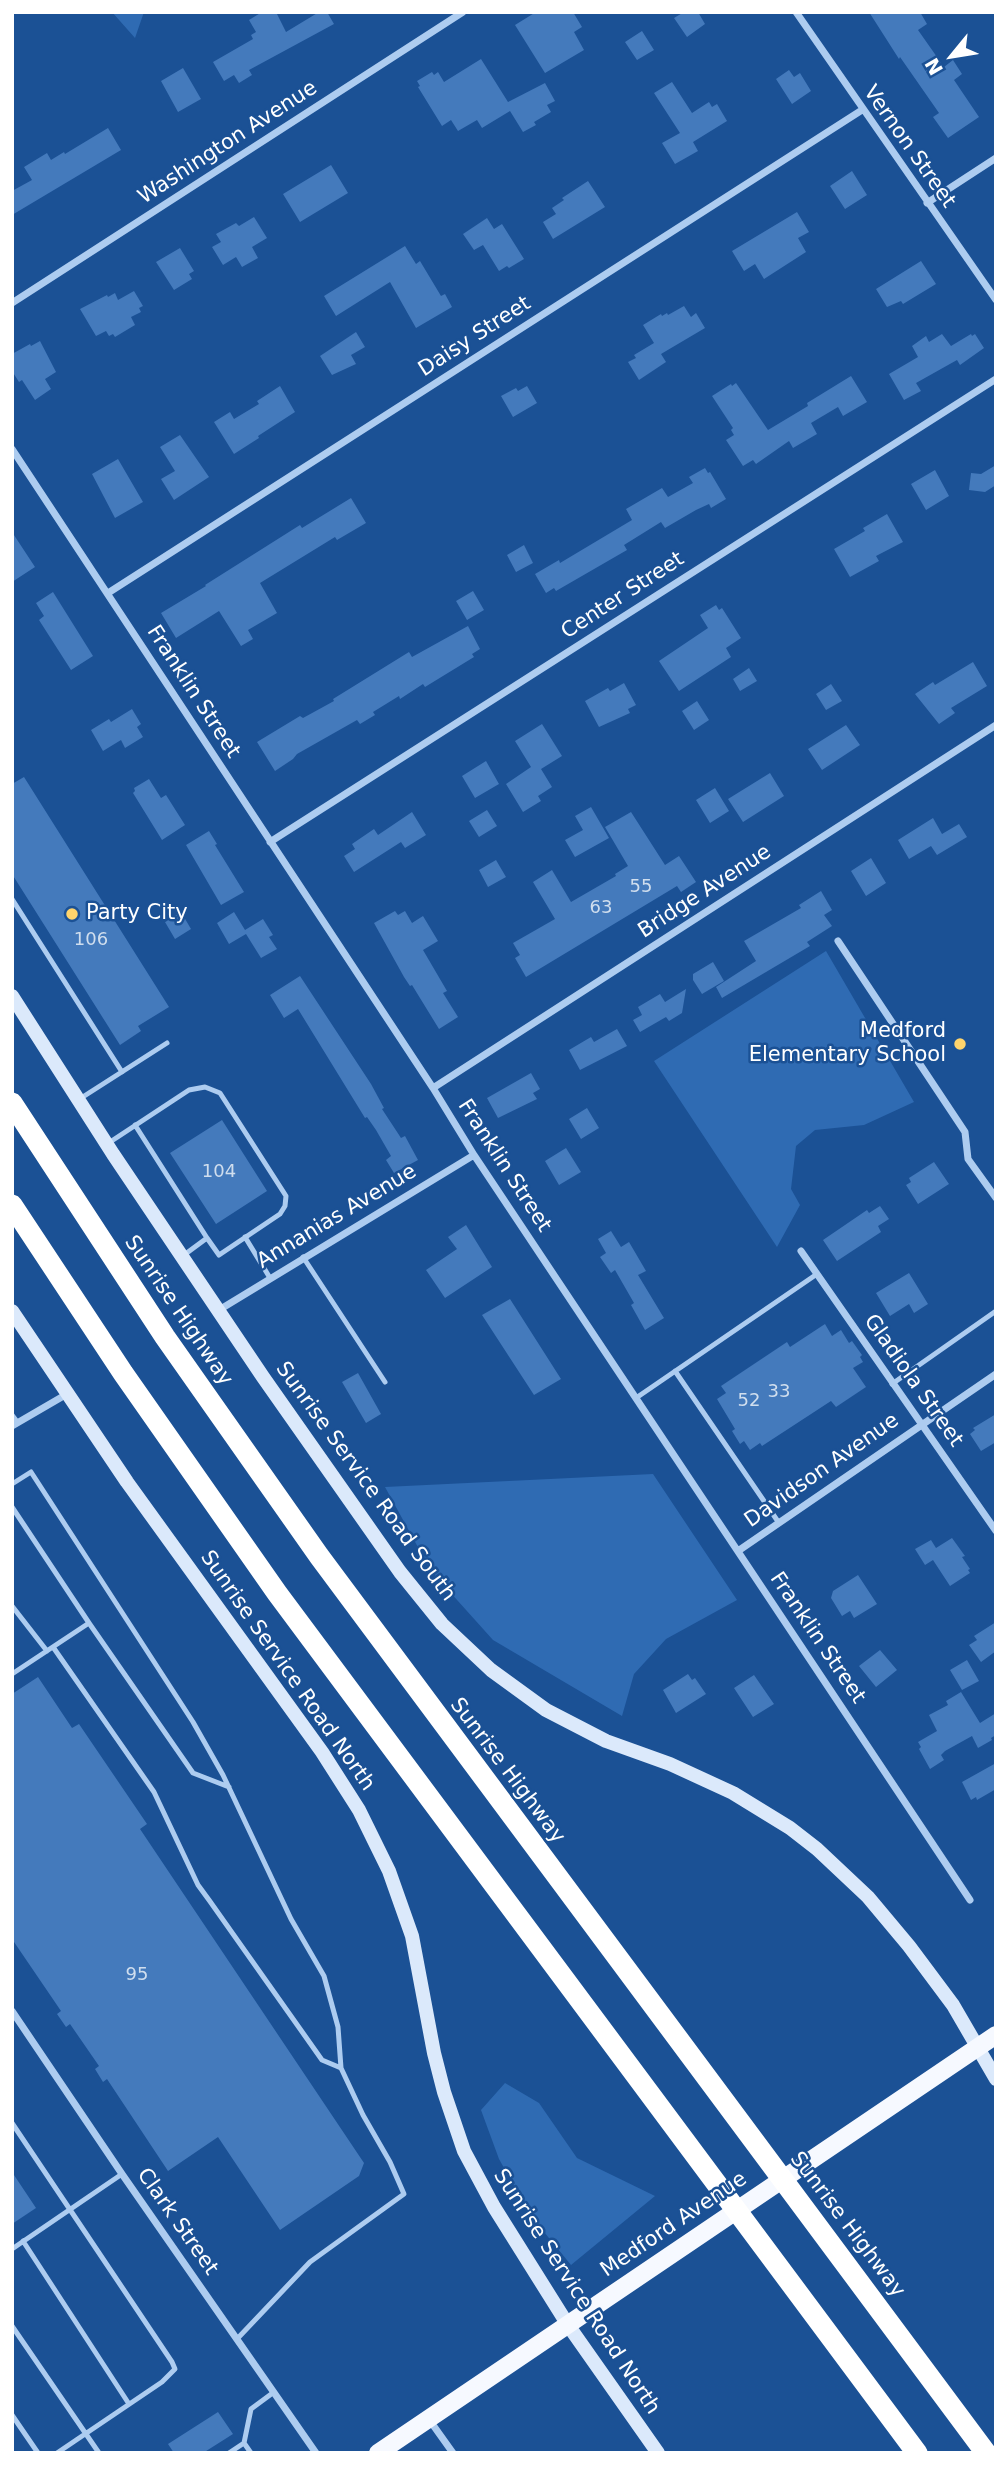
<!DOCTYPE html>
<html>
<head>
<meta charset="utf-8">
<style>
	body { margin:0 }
	#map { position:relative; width:1008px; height:2465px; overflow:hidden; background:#1b5195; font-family:"DejaVu Sans",sans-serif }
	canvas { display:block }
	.frame { position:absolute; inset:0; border:14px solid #fff; pointer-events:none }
	.north { position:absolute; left:917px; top:21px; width:70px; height:70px; -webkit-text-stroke:5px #1b5195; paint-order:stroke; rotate:240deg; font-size:19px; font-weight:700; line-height:28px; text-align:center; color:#fff }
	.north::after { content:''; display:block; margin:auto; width:24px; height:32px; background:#fff; clip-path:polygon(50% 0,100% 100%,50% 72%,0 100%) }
</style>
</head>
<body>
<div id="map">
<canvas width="1008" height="2465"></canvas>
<div class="frame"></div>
<div class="north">N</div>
</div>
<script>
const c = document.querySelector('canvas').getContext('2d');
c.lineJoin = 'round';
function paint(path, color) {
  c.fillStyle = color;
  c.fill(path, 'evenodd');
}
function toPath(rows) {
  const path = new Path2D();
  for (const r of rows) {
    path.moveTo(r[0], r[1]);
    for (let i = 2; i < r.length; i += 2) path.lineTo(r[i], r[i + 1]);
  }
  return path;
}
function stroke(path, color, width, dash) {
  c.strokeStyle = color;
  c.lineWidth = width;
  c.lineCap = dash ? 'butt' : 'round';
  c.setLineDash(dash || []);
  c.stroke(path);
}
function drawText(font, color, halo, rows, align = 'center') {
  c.font = font + ' "DejaVu Sans",sans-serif';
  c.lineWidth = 5;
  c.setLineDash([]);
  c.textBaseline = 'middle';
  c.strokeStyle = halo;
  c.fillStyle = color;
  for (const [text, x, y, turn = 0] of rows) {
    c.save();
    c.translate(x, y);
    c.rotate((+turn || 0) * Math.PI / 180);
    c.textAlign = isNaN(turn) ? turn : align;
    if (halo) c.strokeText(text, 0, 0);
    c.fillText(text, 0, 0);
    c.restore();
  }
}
const green = toPath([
	[112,12,144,12,135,38],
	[826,951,914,1102,864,1125,815,1130,796,1146,791,1189,800,1205,777,1247,654,1061],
	[653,1474,737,1600,666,1639,634,1674,622,1716,493,1640,431,1571,385,1487],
	[505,2083,539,2103,577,2158,655,2196,571,2265,531,2216,499,2159,481,2110]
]);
const building = toPath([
	[262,12,276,12,286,32,319,12,327,12,334,24,249,70,252,75,239,83,234,75,224,81,213,62,253,39,251,35,256,32,249,20],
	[536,12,573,12,582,27,574,32,584,50,545,73,515,25],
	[684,12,698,12,705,24,687,37,674,18],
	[869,12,920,12,927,24,918,30,944,67,953,60,962,74,954,80,979,117,948,138,933,117,939,113,900,57,899,59],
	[642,31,654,50,637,60,625,42],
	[481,59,508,102,545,83,555,101,547,105,551,112,534,122,536,125,523,132,510,111,482,128,477,120,458,131,451,120,442,126,418,87,420,86,417,81,432,72,434,75,438,72,444,82],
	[183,68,201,99,178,112,161,81],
	[789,70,794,77,800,73,811,91,792,104,776,79],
	[672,82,692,113,709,102,712,107,717,104,727,121,693,142,698,151,675,164,662,143,680,133,654,93],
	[108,128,121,150,12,215,12,191,32,180,24,167,47,153,51,160,64,152,65,154],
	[331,165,348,193,300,222,283,194],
	[852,171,867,195,845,209,830,186],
	[588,181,605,207,553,239,543,222,556,214,552,208,564,200,562,198],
	[797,212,809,232,798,238,806,252,764,279,755,264,744,271,732,251],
	[254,217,267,238,252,247,258,258,242,267,236,257,223,265,212,247,221,242,216,234,236,223,239,226],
	[487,218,494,229,502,224,524,259,509,268,507,266,499,271,483,245,474,250,463,234],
	[405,246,416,264,420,261,441,296,445,294,452,307,416,328,390,282,336,316,324,296],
	[180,248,194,271,189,274,192,279,174,290,156,262],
	[921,261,936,284,903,304,901,301,887,307,876,289],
	[134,291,143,306,139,308,141,312,131,317,135,325,115,337,113,334,109,336,106,331,96,336,80,309,107,295,108,297,115,293,118,300],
	[684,306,691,317,696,313,705,328,661,354,666,362,639,380,628,362,636,358,634,355,654,343,643,325,661,314,662,316,667,313,668,315],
	[356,332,365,347,351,355,356,364,332,375,320,356],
	[942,334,951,346,971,334,972,336,975,334,984,348,960,365,957,360,916,383,921,391,904,400,889,374,918,357,912,346,926,336,929,342],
	[40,341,56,372,45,379,51,389,35,400,22,380,19,382,12,371,12,354,30,344,31,346],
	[851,376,867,402,843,416,838,407,811,423,817,434,793,448,789,441,756,464,753,460,743,466,726,440,734,435,731,430,733,428,712,396,731,384,732,386,736,383,768,430,808,406,807,403],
	[280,386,295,412,258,436,259,438,234,454,214,422,230,412,234,419,259,404,257,401],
	[527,386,537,403,513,417,501,396,516,388,518,391],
	[180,435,209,477,174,500,161,479,175,471,160,447],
	[118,459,143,502,115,518,92,474],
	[996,465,996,485,985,492,969,490,971,473,981,474],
	[705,468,708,473,710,472,726,499,711,508,709,504,696,510,665,528,661,522,624,545,627,550,556,591,554,588,546,593,535,574,559,560,560,563,632,520,626,509,662,488,668,497,693,483,689,477],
	[935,470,949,496,926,510,911,484],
	[351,498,366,523,337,540,335,537,260,583,277,613,248,630,253,639,241,646,219,611,176,638,161,613,206,586,205,585,300,525,302,528],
	[887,514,903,542,876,556,879,561,850,577,834,549,865,531,863,528],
	[12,532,35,567,12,582],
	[524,545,533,563,516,572,507,555],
	[473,591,484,610,467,620,456,601],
	[53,592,93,656,71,670,39,620,44,616,36,603],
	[716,605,719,610,722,608,741,638,726,648,731,657,679,691,659,661,708,628,700,615],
	[468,626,480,649,472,654,474,657,425,687,423,684,400,699,399,696,373,712,375,715,360,724,357,720,297,754,293,759,275,771,257,742,300,716,303,718,334,701,333,699,409,652,412,657],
	[973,662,987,686,951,708,955,713,939,724,915,694,933,682,935,685],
	[749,668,757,681,740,691,733,679],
	[624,683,636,705,628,709,630,713,599,727,585,701,608,688,610,691],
	[831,684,842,701,826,710,816,694],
	[697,701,709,720,694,730,682,711],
	[132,709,141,724,137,727,143,737,125,748,121,740,103,751,91,730,109,719,111,722],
	[542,724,562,756,541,769,552,787,538,796,541,801,523,812,506,784,531,767,515,741],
	[846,725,860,745,822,770,808,749],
	[486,761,499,784,475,798,462,776],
	[770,773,784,796,743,822,728,799],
	[24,777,169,1007,138,1026,141,1031,120,1045,12,874,12,784],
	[149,779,161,798,166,795,185,825,162,840,133,793,135,791,134,788],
	[715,788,729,811,710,823,696,800],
	[591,807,609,838,575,857,565,840,583,830,575,816],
	[487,810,497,826,479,837,469,821],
	[412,812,426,835,405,848,401,842,354,872,344,856,355,849,352,844,374,829,378,835],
	[631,812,665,865,679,856,696,882,681,892,677,886,526,977,515,958,520,955,513,943,555,919,533,882,552,870,571,902,616,876,615,874,628,866,605,827],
	[933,818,942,834,959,824,967,837,937,855,931,846,909,859,898,840],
	[209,831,217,844,215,845,244,892,221,905,186,845],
	[871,858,886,883,866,896,851,871],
	[496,860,506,877,488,887,479,870],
	[821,891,832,910,824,915,832,926,807,942,810,946,722,998,716,987,756,961,744,941,801,908,799,905],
	[395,911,398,915,405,911,412,923,423,916,438,941,423,950,447,991,443,993,458,1017,439,1029,412,985,410,986,404,977,374,923],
	[181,912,191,929,175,939,165,922],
	[234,912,245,930,263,919,273,935,269,937,277,949,261,958,246,934,229,944,217,923],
	[713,962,724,981,702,994,693,980,693,974],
	[300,976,371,1084,384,1108,382,1109,401,1138,405,1136,418,1160,394,1173,386,1160,391,1156,376,1130,367,1117,365,1118,298,1009,284,1018,270,995],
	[686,989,682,1013,669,1021,666,1017,640,1032,633,1020,642,1015,638,1007,660,994,665,1002],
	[617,1029,627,1046,580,1070,569,1050,591,1037,594,1042],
	[531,1073,540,1089,533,1093,537,1099,498,1118,487,1098],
	[587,1108,599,1128,581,1139,569,1119],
	[222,1120,267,1191,216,1224,170,1153],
	[566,1148,581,1172,559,1185,545,1161],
	[934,1162,949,1184,918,1204,906,1185,911,1182,909,1178],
	[880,1206,889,1219,878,1226,881,1232,837,1261,823,1240,867,1210,869,1213],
	[466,1225,492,1267,445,1298,426,1270,457,1249,448,1237],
	[611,1231,621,1247,629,1242,646,1271,638,1275,664,1318,645,1330,631,1305,634,1303,615,1270,611,1273,600,1257,606,1253,598,1239],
	[909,1273,928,1304,914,1313,909,1304,890,1316,876,1293],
	[510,1299,561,1379,534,1395,482,1315],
	[825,1324,832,1336,841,1330,849,1343,852,1341,862,1355,860,1357,863,1362,853,1368,866,1387,836,1407,831,1401,762,1446,760,1443,750,1450,744,1441,740,1444,732,1431,735,1429,717,1399,726,1393,721,1386,787,1342,790,1347],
	[358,1373,381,1414,366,1423,342,1382],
	[996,1414,996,1442,981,1451,970,1434,975,1430,973,1428],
	[952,1538,965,1556,962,1557,970,1569,968,1570,970,1573,950,1586,933,1560,925,1565,915,1549,931,1540,936,1548],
	[858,1575,877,1604,854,1618,850,1611,842,1616,831,1598,833,1591],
	[996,1622,996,1651,981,1662,969,1645,977,1640,974,1636],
	[880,1650,897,1670,876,1687,859,1666],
	[967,1660,979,1681,962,1690,950,1670],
	[688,1674,692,1680,695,1678,706,1694,676,1713,663,1690],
	[754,1675,774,1704,753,1717,734,1688],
	[38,1677,72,1728,79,1724,147,1824,140,1829,364,2163,359,2176,280,2230,218,2137,168,2171,107,2079,103,2082,95,2069,99,2066,70,2024,66,2027,57,2014,61,2011,12,1939,12,1694],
	[961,1692,980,1723,996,1713,996,1735,991,1738,992,1740,978,1748,972,1736,945,1751,941,1755,944,1760,930,1769,919,1749,921,1747,918,1742,937,1731,929,1715,948,1705,946,1701],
	[996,1763,996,1789,977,1800,976,1797,971,1800,962,1782],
	[12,2172,36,2208,12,2224],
	[218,2412,233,2434,203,2453,174,2453,168,2444]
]);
const lane = toPath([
	[12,899,122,1072],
	[78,1100,167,1043],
	[135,1125,207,1238,184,1255],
	[107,1144,189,1090,205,1087,220,1093,286,1196,285,1206,280,1214,219,1255,207,1238],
	[245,1237,270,1278],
	[303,1257,385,1382],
	[675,1371,779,1523],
	[892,1384,996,1311],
	[636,1398,817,1274],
	[12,1415,18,1423],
	[12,1484,31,1472,193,1722,223,1775,291,1919,324,1976,338,2027,341,2068,363,2115,390,2162,404,2194,310,2262,237,2339],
	[12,1507,89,1623,12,1674],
	[12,1606,47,1651],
	[89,1623,193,1773,229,1787],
	[53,1647,154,1792,198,1885,209,1900,322,2060,341,2068],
	[12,2123,172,2362,175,2369,162,2382,57,2453],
	[23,2241,129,2404],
	[12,2249,122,2174],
	[12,2326,99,2453],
	[12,2415,38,2453],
	[229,2453,244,2443],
	[251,2453,244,2443,251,2409,274,2392]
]);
const street = toPath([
	[796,12,996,300],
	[927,203,996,158],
	[12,303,463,12],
	[12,449,433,1088,474,1155,970,1900],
	[108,593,862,110],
	[270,842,996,379],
	[838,941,965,1132,968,1159,996,1198],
	[433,1088,996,725],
	[801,1251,996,1531],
	[219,1310,474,1155],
	[12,1426,67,1394],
	[738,1551,996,1374],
	[12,2011,122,2174,316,2453],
	[428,2418,453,2453]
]);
const secondary = toPath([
	[12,996,113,1154,263,1377,400,1572,442,1624,491,1670,546,1710,606,1741,670,1764,733,1793,790,1828,817,1849,868,1897,909,1946,953,2005,996,2079],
	[12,1311,127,1482,322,1752,359,1810,389,1871,412,1936,434,2053,444,2092,464,2151,494,2207,568,2325,658,2453]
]);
const primary = toPath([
	[378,2453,996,2035]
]);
const highway = toPath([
	[12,1103,165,1337,319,1556,986,2453],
	[12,1205,123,1373,277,1593,917,2453]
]);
const markers = [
	[72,914,7,"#ffd46c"],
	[960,1044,7,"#ffd46c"]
];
const numberNames = [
	["55",641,887],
	["63",601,908],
	["106",91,940],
	["104",219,1172],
	["33",779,1392],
	["52",749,1401],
	["95",137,1975]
];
const streetNames = [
	["Washington Avenue",228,143,-33],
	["Vernon Street",909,147,55],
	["Daisy Street",475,337,-33],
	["Center Street",623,596,-33],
	["Franklin Street",193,692,57],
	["Bridge Avenue",705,892,-33],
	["Franklin Street",504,1166,57],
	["Annanias Avenue",337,1217,-31],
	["Sunrise Highway",178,1311,56],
	["Gladiola Street",913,1381,55],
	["Davidson Avenue",822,1471,-35],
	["Sunrise Service Road South",365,1482,54],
	["Franklin Street",817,1638,56],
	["Sunrise Service Road North",287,1671,55],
	["Sunrise Highway",507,1771,53],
	["Clark Street",177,2222,55],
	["Medford Avenue",674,2225,-34],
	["Sunrise Highway",847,2225,53],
	["Sunrise Service Road North",576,2292,57]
];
const poiNames = [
	["Party City",86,914],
	["Medford",946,1032,"right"],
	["Elementary School",946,1056,"right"]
];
paint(green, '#2f6bb3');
paint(building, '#447abc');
stroke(lane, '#adccf0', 5);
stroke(street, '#adccf0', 7);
stroke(secondary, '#dbe9fb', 14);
stroke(primary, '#f6f9ff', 18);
stroke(highway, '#fff', 21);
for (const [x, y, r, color] of markers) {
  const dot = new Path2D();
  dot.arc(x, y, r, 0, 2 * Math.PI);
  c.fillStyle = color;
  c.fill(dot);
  stroke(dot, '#1b5195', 2.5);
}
drawText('18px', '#d0deee', null, numberNames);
drawText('21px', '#fff', '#1b5195', streetNames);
drawText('21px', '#fff', '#1b5195', poiNames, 'left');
</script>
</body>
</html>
